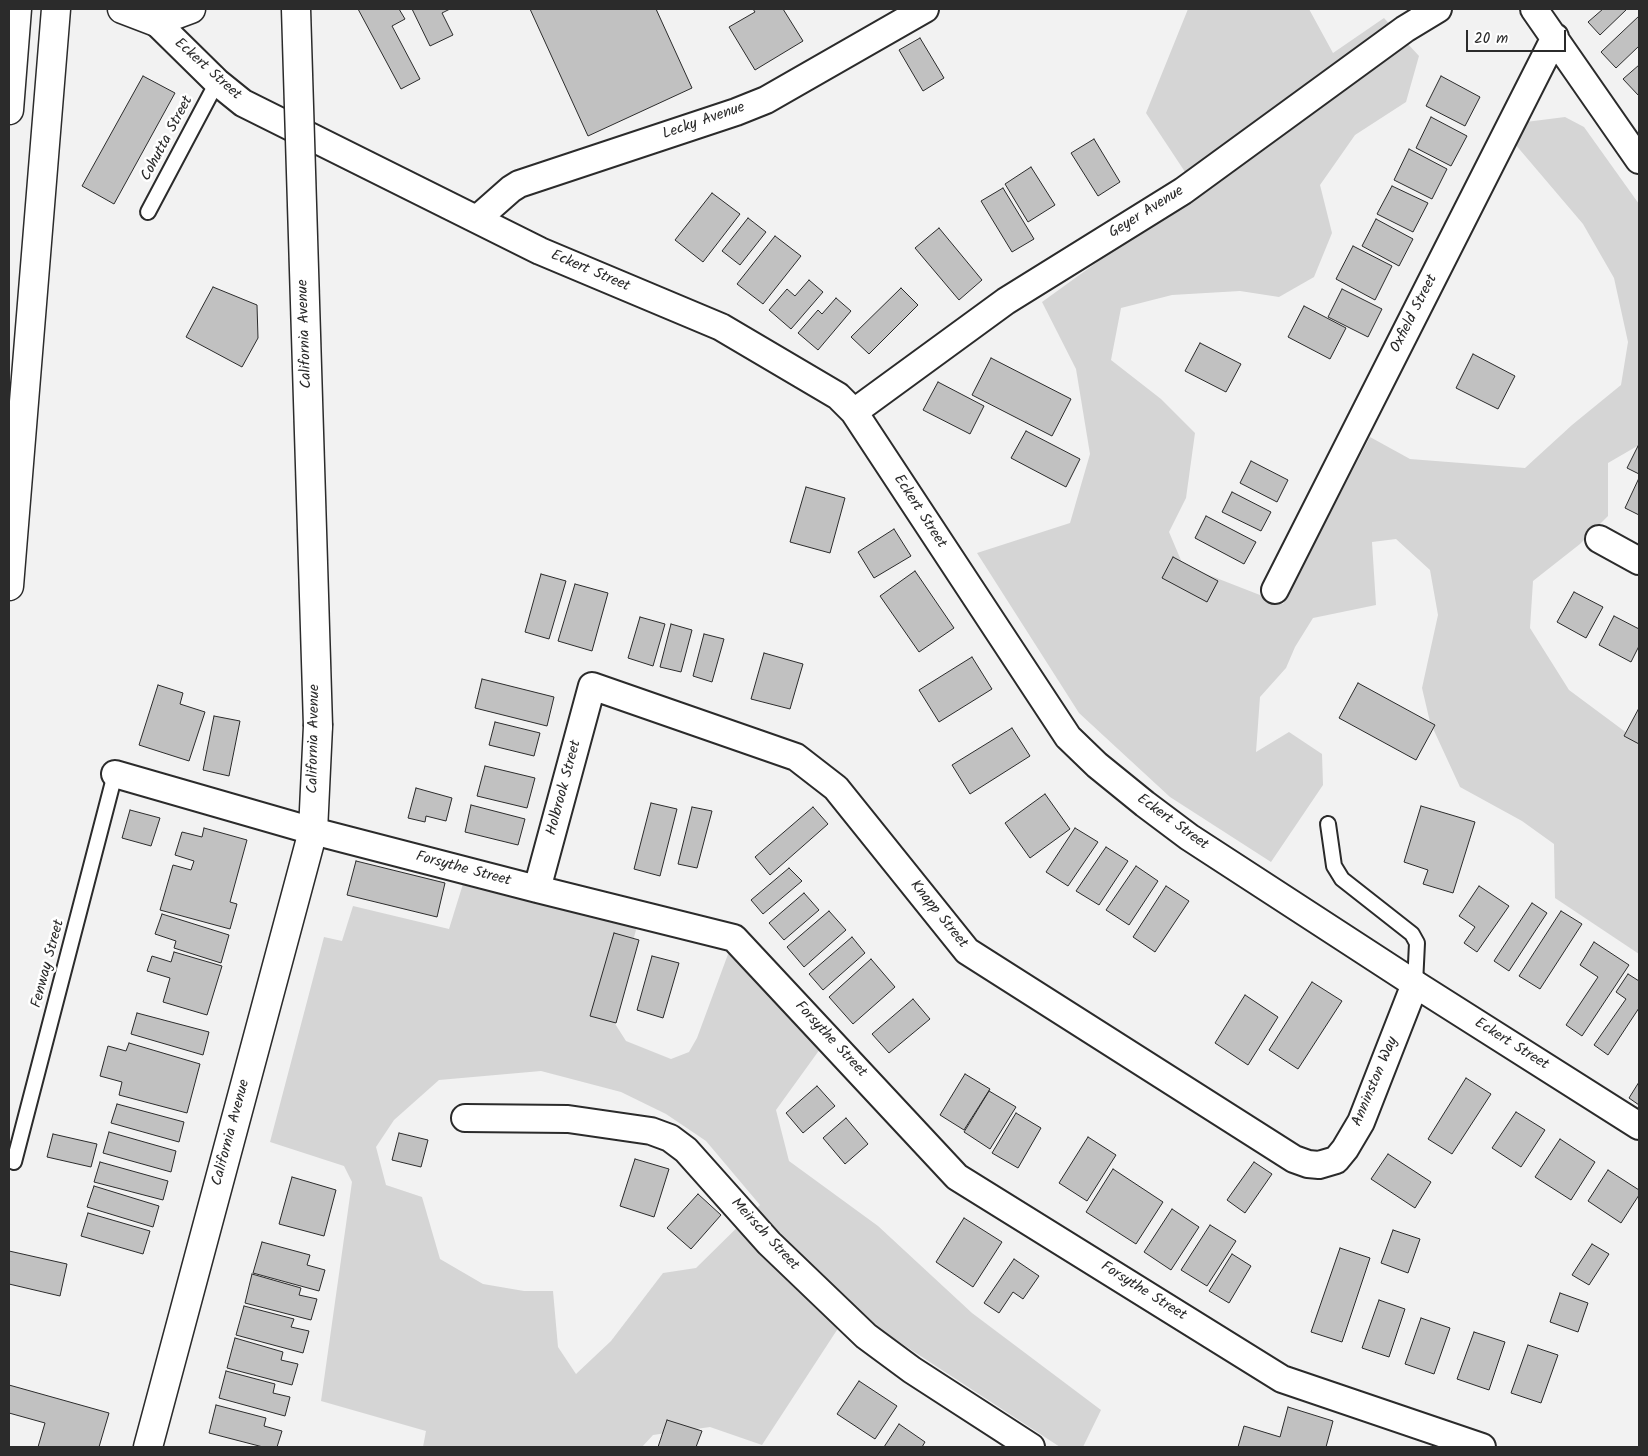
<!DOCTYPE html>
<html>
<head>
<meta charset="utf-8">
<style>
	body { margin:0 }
	#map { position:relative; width:1648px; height:1456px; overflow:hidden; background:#f2f2f2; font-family:Kalam,sans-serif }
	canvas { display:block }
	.frame { position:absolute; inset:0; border:10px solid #2b2b2b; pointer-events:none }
	.scale { position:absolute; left:1466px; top:30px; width:100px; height:22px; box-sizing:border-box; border:2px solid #2b2b2b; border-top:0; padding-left:6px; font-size:15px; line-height:18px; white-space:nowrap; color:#2b2b2b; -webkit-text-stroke:4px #fff; paint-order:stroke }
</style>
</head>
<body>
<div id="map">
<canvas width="1648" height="1456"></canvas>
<div class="frame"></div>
<div class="scale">20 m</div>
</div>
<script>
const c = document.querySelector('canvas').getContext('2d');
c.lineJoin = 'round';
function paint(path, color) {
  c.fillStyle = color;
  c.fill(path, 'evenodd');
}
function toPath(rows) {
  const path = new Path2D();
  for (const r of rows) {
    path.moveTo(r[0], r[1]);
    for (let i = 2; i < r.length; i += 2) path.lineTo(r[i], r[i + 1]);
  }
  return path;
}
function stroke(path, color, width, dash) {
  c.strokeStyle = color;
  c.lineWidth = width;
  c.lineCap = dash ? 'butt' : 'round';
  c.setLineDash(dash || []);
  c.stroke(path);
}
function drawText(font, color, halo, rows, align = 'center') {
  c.font = font + ' Kalam,sans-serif';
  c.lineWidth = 5;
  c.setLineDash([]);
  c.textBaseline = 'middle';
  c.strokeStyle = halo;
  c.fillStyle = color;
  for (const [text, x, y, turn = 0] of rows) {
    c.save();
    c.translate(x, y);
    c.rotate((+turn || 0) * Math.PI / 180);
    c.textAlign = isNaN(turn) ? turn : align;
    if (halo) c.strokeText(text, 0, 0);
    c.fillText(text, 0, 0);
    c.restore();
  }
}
const green = toPath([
	[1188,9,1309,9,1333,53,1384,18,1419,56,1406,102,1355,135,1320,185,1332,233,1314,277,1279,297,1240,291,1172,295,1121,308,1111,360,1161,399,1195,433,1186,498,1169,532,1183,565,1283,604,1370,437,1410,459,1525,468,1572,425,1621,385,1628,342,1614,278,1583,224,1509,137,1518,123,1565,117,1584,127,1639,204,1639,445,1608,463,1608,516,1580,544,1533,581,1530,628,1569,690,1639,742,1639,954,1555,898,1554,844,1522,821,1460,787,1430,722,1422,688,1438,615,1430,570,1396,539,1372,542,1376,605,1313,618,1295,647,1286,668,1260,697,1256,752,1289,732,1322,754,1323,785,1271,862,1170,797,1079,713,977,553,1070,523,1090,454,1076,369,1042,302,1197,190,1146,113],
	[467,871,640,915,612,1019,626,1041,671,1059,689,1052,697,1038,734,938,828,1038,776,1110,789,1161,878,1226,972,1313,1101,1410,1083,1447,1060,1447,850,1310,762,1445,710,1427,653,1435,642,1447,423,1447,426,1431,321,1401,352,1182,344,1166,270,1142,324,937,342,941,353,906,449,929],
	[541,1071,621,1092,666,1114,706,1141,760,1205,696,1268,663,1273,611,1341,576,1374,558,1347,553,1291,524,1291,483,1284,440,1259,422,1197,386,1185,376,1147,394,1120,439,1080]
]);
const building = toPath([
	[358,9,399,9,405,19,392,26,420,79,401,89,358,9],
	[412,9,450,9,442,13,453,35,430,46,412,9],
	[530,9,656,9,692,88,588,136,530,9],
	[753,9,783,9,803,41,755,70,729,27,755,12,753,9],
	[1603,9,1627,9,1600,35,1588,22,1603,9],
	[1639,16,1639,46,1616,68,1601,52,1639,16],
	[920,38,944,78,923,91,899,50,920,38],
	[1639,65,1639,96,1623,79,1639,65],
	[143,76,175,93,114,204,82,186,143,76],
	[1441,76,1480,97,1465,126,1426,106,1441,76],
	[1431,117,1467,136,1451,166,1416,148,1431,117],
	[1094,139,1120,182,1098,196,1071,153,1094,139],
	[1409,149,1447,169,1432,199,1394,180,1409,149],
	[1031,167,1055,205,1028,222,1005,184,1031,167],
	[1392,186,1428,203,1413,232,1377,214,1392,186],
	[1003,188,1034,239,1012,252,981,201,1003,188],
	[712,193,740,214,703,262,675,240,712,193],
	[748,218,766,232,740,265,722,251,748,218],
	[1376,219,1413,239,1399,266,1362,246,1376,219],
	[939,228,982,280,959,300,915,248,939,228],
	[775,236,801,256,763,304,737,284,775,236],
	[1353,246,1392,266,1375,300,1336,279,1353,246],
	[809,280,823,292,791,329,769,310,787,289,795,296,809,280],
	[213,287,257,305,258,338,242,367,186,337,213,287],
	[901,288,918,305,869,354,851,337,901,288],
	[1342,289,1382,309,1368,337,1328,317,1342,289],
	[836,298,851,311,818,350,798,333,818,310,822,314,836,298],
	[1304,306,1346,328,1330,359,1288,337,1304,306],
	[1200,343,1241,364,1226,392,1185,371,1200,343],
	[1473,354,1515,376,1498,409,1456,388,1473,354],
	[991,358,1071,399,1052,436,972,395,991,358],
	[938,382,984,406,970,434,923,410,938,382],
	[1026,431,1080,459,1066,487,1011,458,1026,431],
	[1639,444,1639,474,1627,468,1639,444],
	[1251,461,1288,480,1277,502,1240,483,1251,461],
	[1639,478,1639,515,1625,508,1639,478],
	[806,487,845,498,830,553,790,542,806,487],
	[1232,492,1271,512,1261,531,1222,512,1232,492],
	[1206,516,1256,542,1244,564,1195,538,1206,516],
	[894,529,911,556,874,578,858,552,894,529],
	[1173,557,1218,581,1207,602,1162,578,1173,557],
	[915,571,954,628,919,652,880,596,915,571],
	[541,574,566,581,549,639,525,632,541,574],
	[575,584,608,593,592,651,558,641,575,584],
	[1574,592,1603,607,1586,638,1557,622,1574,592],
	[1614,616,1639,629,1639,646,1631,662,1599,645,1614,616],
	[640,617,665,624,653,666,628,658,640,617],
	[671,624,692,630,681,672,660,667,671,624],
	[704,634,724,639,712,682,693,676,704,634],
	[764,653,803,664,790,709,751,699,764,653],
	[972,657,992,689,939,722,919,690,972,657],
	[482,679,554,697,547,726,475,708,482,679],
	[1358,683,1435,725,1416,760,1339,718,1358,683],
	[158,685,183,693,180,704,205,712,189,761,139,745,158,685],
	[1639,708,1639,744,1624,736,1639,708],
	[214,716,240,721,229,776,203,770,214,716],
	[495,722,540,733,534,756,489,745,495,722],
	[1012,728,1030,756,970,794,952,765,1012,728],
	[485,766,535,778,527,808,477,796,485,766],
	[416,788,452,798,446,821,426,816,425,822,408,818,416,788],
	[1045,794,1070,829,1030,858,1005,823,1045,794],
	[651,803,677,809,660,876,634,869,651,803],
	[471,805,525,819,518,845,465,832,471,805],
	[1421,806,1475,822,1453,893,1423,884,1428,870,1404,862,1421,806],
	[692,807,712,811,697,868,678,864,692,807],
	[813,807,828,824,770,875,755,857,813,807],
	[130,810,160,818,151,846,122,838,130,810],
	[204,828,247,840,230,902,237,904,230,929,160,910,173,865,191,870,194,861,175,855,182,832,202,837,204,828],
	[1075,828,1098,842,1068,886,1046,872,1075,828],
	[1106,847,1128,861,1099,905,1076,891,1106,847],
	[356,861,445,883,437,917,347,895,356,861],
	[1136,866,1158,881,1129,925,1106,910,1136,866],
	[789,868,802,881,763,914,751,900,789,868],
	[1166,886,1189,901,1155,952,1133,937,1166,886],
	[1479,886,1509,906,1477,952,1464,943,1475,927,1459,916,1479,886],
	[804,893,819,910,784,940,769,923,804,893],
	[1532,903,1547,913,1509,971,1494,961,1532,903],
	[829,911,846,930,804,967,787,947,829,911],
	[1561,911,1582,924,1540,989,1519,976,1561,911],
	[162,914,229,935,221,963,174,948,176,941,155,934,162,914],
	[614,933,639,940,616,1023,590,1016,614,933],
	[852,937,865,953,823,990,809,974,852,937],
	[1594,942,1629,965,1582,1036,1566,1025,1598,977,1580,965,1594,942],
	[174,952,222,966,207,1015,163,1002,170,978,147,971,152,956,171,962,174,952],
	[652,956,679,963,663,1018,637,1010,652,956],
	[871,959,895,987,853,1024,829,997,871,959],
	[1628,974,1639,981,1639,1008,1608,1055,1594,1045,1626,999,1616,992,1628,974],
	[1312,982,1342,1001,1298,1069,1269,1050,1312,982],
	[1245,995,1278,1017,1248,1065,1215,1043,1245,995],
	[913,999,930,1019,889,1053,872,1034,913,999],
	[137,1013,209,1032,203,1055,131,1034,137,1013],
	[129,1043,200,1064,187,1113,119,1095,122,1082,100,1076,108,1046,126,1051,129,1043],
	[965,1074,990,1089,964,1130,940,1115,965,1074],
	[1466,1078,1491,1094,1452,1154,1428,1139,1466,1078],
	[1639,1082,1639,1105,1629,1098,1639,1082],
	[817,1086,835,1106,803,1133,786,1113,817,1086],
	[989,1091,1016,1107,990,1149,964,1132,989,1091],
	[117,1104,184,1122,179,1142,111,1123,117,1104],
	[1516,1112,1545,1130,1521,1167,1492,1148,1516,1112],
	[1016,1113,1041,1128,1018,1168,992,1153,1016,1113],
	[846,1118,868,1144,845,1164,823,1138,846,1118],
	[109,1132,176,1151,171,1172,103,1153,109,1132],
	[399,1133,428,1140,421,1167,392,1160,399,1133],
	[53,1134,97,1144,91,1167,47,1157,53,1134],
	[1088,1137,1116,1155,1087,1201,1059,1183,1088,1137],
	[1560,1139,1595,1162,1571,1200,1535,1177,1560,1139],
	[1388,1154,1431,1182,1415,1208,1371,1179,1388,1154],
	[635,1159,669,1169,654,1217,620,1206,635,1159],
	[100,1162,168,1181,163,1200,94,1182,100,1162],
	[1254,1162,1272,1174,1245,1213,1227,1200,1254,1162],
	[1113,1169,1163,1202,1136,1244,1086,1212,1113,1169],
	[1608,1170,1639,1190,1639,1195,1621,1223,1588,1201,1608,1170],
	[292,1177,336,1190,324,1236,279,1224,292,1177],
	[94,1186,159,1206,153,1227,87,1207,94,1186],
	[698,1194,721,1215,691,1249,667,1228,698,1194],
	[1172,1209,1199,1227,1171,1270,1144,1252,1172,1209],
	[88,1213,150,1231,143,1254,81,1236,88,1213],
	[964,1218,1002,1242,973,1287,936,1262,964,1218],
	[1210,1225,1236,1241,1207,1286,1181,1270,1210,1225],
	[1393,1230,1420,1239,1408,1273,1381,1263,1393,1230],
	[262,1242,310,1255,307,1265,325,1270,319,1291,253,1273,262,1242],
	[1592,1244,1609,1254,1589,1285,1572,1275,1592,1244],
	[1340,1248,1370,1258,1342,1342,1311,1332,1340,1248],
	[9,1251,67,1264,60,1296,9,1284,9,1251],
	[1232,1254,1251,1266,1229,1303,1209,1291,1232,1254],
	[1014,1259,1039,1276,1023,1299,1013,1292,999,1313,984,1303,1014,1259],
	[252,1274,301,1288,299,1295,317,1299,311,1320,245,1303,252,1274],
	[1560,1293,1588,1303,1578,1332,1550,1322,1560,1293],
	[1379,1300,1405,1309,1389,1357,1362,1348,1379,1300],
	[244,1306,294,1319,291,1327,309,1331,303,1353,236,1335,244,1306],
	[1421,1318,1450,1328,1434,1374,1405,1364,1421,1318],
	[1474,1332,1505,1342,1489,1390,1457,1379,1474,1332],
	[235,1338,283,1352,281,1360,298,1364,292,1385,227,1368,235,1338],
	[1528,1345,1558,1355,1541,1403,1511,1393,1528,1345],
	[226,1371,275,1384,273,1393,290,1397,285,1416,219,1398,226,1371],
	[859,1381,897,1406,875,1439,837,1414,859,1381],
	[9,1385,109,1413,99,1447,38,1447,45,1423,9,1413,9,1385],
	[216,1405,266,1418,264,1426,282,1431,277,1447,263,1447,209,1433,216,1405],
	[1288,1407,1333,1421,1326,1447,1238,1447,1244,1426,1280,1437,1288,1407],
	[667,1420,702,1431,696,1447,658,1447,667,1420],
	[899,1424,925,1442,922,1447,884,1447,899,1424]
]);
const lane = toPath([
	[148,212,217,82],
	[1328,824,1334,866,1342,879,1412,934,1417,943,1415,984],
	[14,1162,115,774]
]);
const street = toPath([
	[1534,9,1639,160],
	[156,22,217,82,243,103,540,251,721,327,838,396,854,412,1068,737,1097,765,1145,804,1189,837,1415,984,1639,1126],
	[477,219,511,189,519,184,736,112,766,100,925,9],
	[854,412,1006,301,1183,191,1405,29,1438,9],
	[1599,539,1639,561],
	[1275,590,1555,37],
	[115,774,313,831,537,889,734,938,957,1177,1282,1379,1482,1447],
	[537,889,592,686,796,757,836,788,967,951,1294,1159,1308,1164,1319,1165,1336,1160,1345,1149,1361,1122,1415,984],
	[465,1118,568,1119,651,1131,670,1138,686,1150,769,1243,866,1336,912,1370,1031,1447]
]);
const secondary = toPath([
	[122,9,156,22,191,9],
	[148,1447,313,831,318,726]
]);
const highway = toPath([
	[9,110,17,9],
	[9,586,56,9]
]);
const secondaryBridge = toPath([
	[296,9,318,726]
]);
const streetNames = [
	["Eckert Street",207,70,42],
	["Lecky Avenue",704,122,-19],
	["Cohutta Street",168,139,-62],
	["Geyer Avenue",1147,213,-32],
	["Eckert Street",590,272,23],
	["Oxfield Street",1415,314,-63],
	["California Avenue",306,334,-92],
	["Eckert Street",919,512,57],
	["California Avenue",315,739,-89],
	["Holbrook Street",565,788,-75],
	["Eckert Street",1172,823,36],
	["Forsythe Street",463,870,15],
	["Knapp Street",938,915,51],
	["Fenway Street",49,964,-75],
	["Forsythe Street",830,1040,47],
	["Eckert Street",1511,1045,32],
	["Anninston Way",1376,1082,-67],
	["California Avenue",232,1133,-75],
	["Meirsch Street",764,1235,47],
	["Forsythe Street",1143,1292,32]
];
paint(green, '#d5d5d5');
paint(building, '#c1c1c1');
stroke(building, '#2b2b2b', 1);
stroke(lane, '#2b2b2b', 18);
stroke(street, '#2b2b2b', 30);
stroke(secondary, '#2b2b2b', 31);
stroke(highway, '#2b2b2b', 31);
stroke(lane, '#fff', 14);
stroke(street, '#fff', 26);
stroke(secondary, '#fff', 28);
stroke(highway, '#fff', 28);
stroke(secondaryBridge, '#2b2b2b', 31, []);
stroke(secondaryBridge, '#fff', 28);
drawText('15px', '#2b2b2b', '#fff', streetNames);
</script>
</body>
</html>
